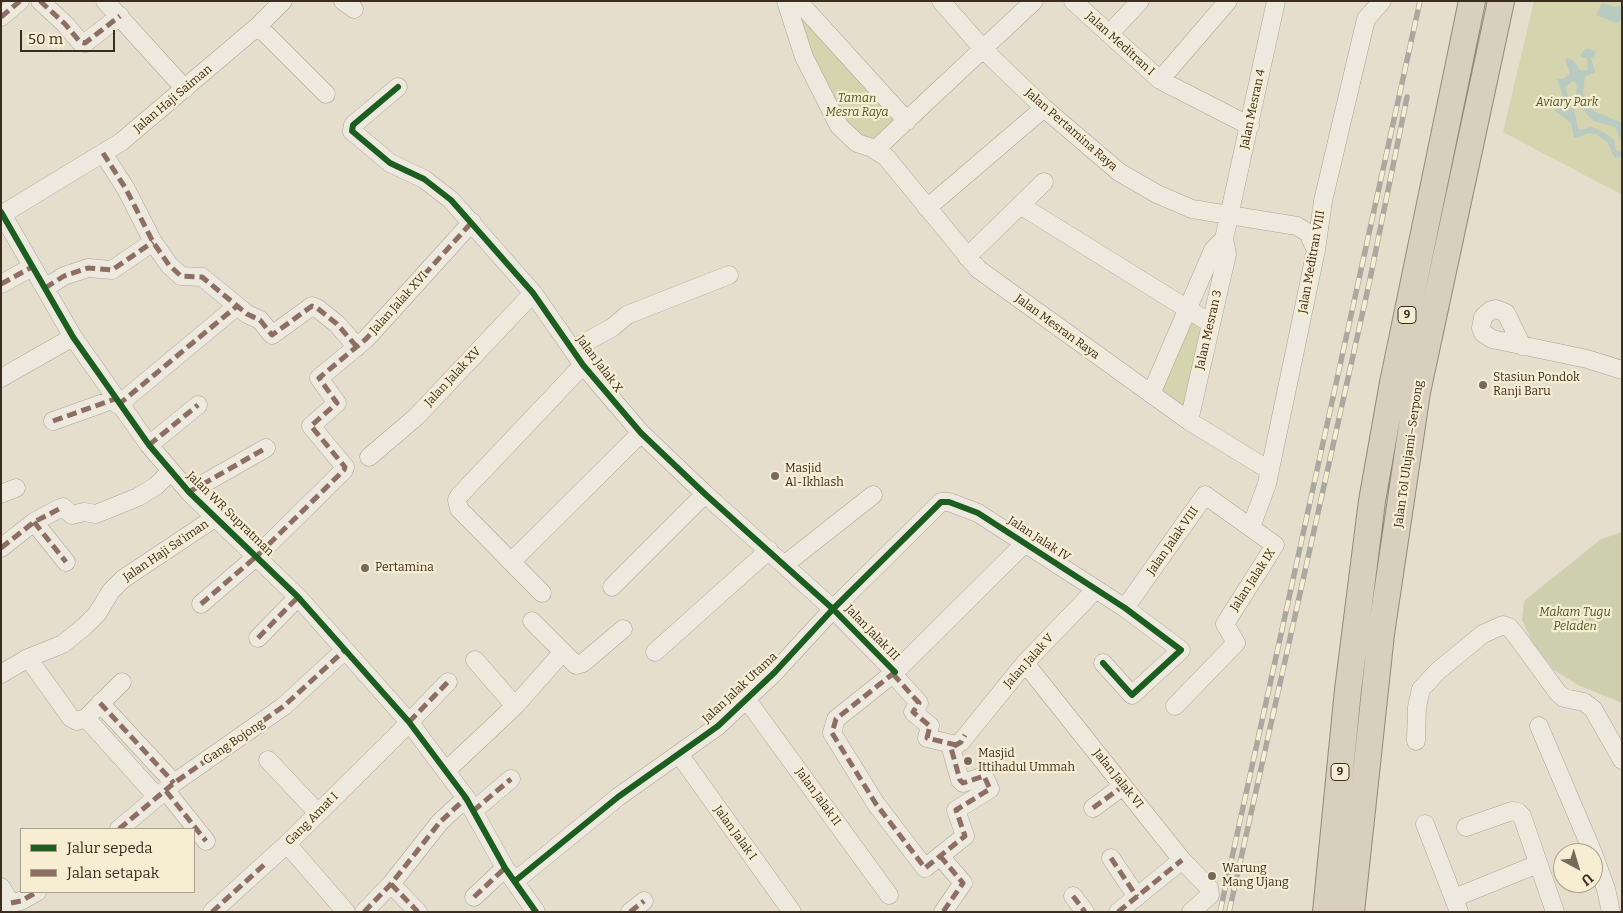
<!DOCTYPE html>
<html>
<head>
<meta charset="utf-8">
<style>
	body { margin:0 }
	#map { position:relative; width:1623px; height:913px; overflow:hidden; background:#e5decd; font-family:Bitter,serif }
	canvas { display:block }
	.frame { position:absolute; inset:0; border:2px solid #3a2c1e; pointer-events:none }
	.legend { position:absolute; left:20px; top:828px; width:175px; height:65px; box-sizing:border-box; background:#f7edd3; border:1px solid #aba08b; margin:0; padding:6px 9px; list-style:none; font-size:15px; color:#3a2c1e }
	.legend li { display:flex; align-items:center; gap:10px; height:25px }
	.legend b { width:25px; border:1px solid #aba08b }
	.north { position:absolute; left:1553px; top:843px; width:50px; height:50px; box-sizing:border-box; background:#f7edd3; border:1px solid #aba08b; border-radius:50%; rotate:141deg; font-size:14px; font-weight:700; line-height:20px; text-align:center; color:#3a2c1e }
	.north::after { content:''; display:block; margin:auto; width:18px; height:22px; background:#766a5b; clip-path:polygon(50% 0,100% 100%,50% 72%,0 100%) }
	.scale { position:absolute; left:20px; top:30px; width:95px; height:22px; box-sizing:border-box; border:2px solid #3a2c1e; border-top:0; padding-left:6px; font-size:15px; line-height:18px; white-space:nowrap; color:#3a2c1e; -webkit-text-stroke:4px #f7edd3; paint-order:stroke }
</style>
</head>
<body>
<div id="map">
<canvas width="1623" height="913"></canvas>
<div class="frame"></div>
<ul class="legend">
<li><b style="height:6px;background:#1b5e20"></b>Jalur sepeda</li>
<li><b style="height:6px;background:#8d6e63"></b>Jalan setapak</li>
</ul>
<div class="north">U</div>
<div class="scale">50 m</div>
</div>
<script>
const c = document.querySelector('canvas').getContext('2d');
c.lineJoin = 'round';
function paint(path, color) {
  c.fillStyle = color;
  c.fill(path, 'evenodd');
}
function toPath(rows) {
  const path = new Path2D();
  for (const r of rows) {
    path.moveTo(r[0], r[1]);
    for (let i = 2; i < r.length; i += 2) path.lineTo(r[i], r[i + 1]);
  }
  return path;
}
function stroke(path, color, width, dash) {
  c.strokeStyle = color;
  c.lineWidth = width;
  c.lineCap = dash ? 'butt' : 'round';
  c.setLineDash(dash || []);
  c.stroke(path);
}
function drawText(font, color, halo, rows, align = 'center') {
  c.font = font + ' Bitter,serif';
  c.lineWidth = 4.5;
  c.setLineDash([]);
  c.textBaseline = 'middle';
  c.strokeStyle = halo;
  c.fillStyle = color;
  for (const [text, x, y, turn = 0] of rows) {
    c.save();
    c.translate(x, y);
    c.rotate((+turn || 0) * Math.PI / 180);
    c.textAlign = isNaN(turn) ? turn : align;
    if (halo) c.strokeText(text, 0, 0);
    c.fillText(text, 0, 0);
    c.restore();
  }
}
const green = toPath([
	[798,1,907,121,872,148,839,126,800,47],
	[1534,1,1622,1,1622,195,1503,132],
	[1190,315,1206,325,1186,418,1155,393]
]);
const cemetery = toPath([
	[1622,532,1622,703,1578,685,1554,670,1533,643,1522,620,1524,601,1601,539]
]);
const water = toPath([
	[1602,3,1614,7,1622,6,1622,19,1617,23,1596,15],
	[1585,49,1590,49,1595,52,1595,56,1591,58,1595,72,1585,77,1583,92,1592,110,1622,123,1622,144,1615,127,1594,121,1587,115,1576,94,1577,85,1573,81,1565,87,1575,113,1578,128,1580,130,1592,127,1605,133,1614,140,1616,150,1622,153,1622,157,1615,158,1607,142,1596,134,1587,133,1578,138,1574,137,1571,123,1555,111,1563,97,1557,79,1563,79,1570,74,1565,59,1568,58,1574,61,1580,70,1588,70,1587,59,1580,56]
]);
const minor = toPath([
	[40,1,65,24,80,42,85,43,120,16],
	[105,1,185,89],
	[343,1,354,9],
	[786,1,804,57,839,126,857,143,872,148,886,157,978,269,1189,421,1269,470],
	[798,1,907,121],
	[941,1,984,50,1044,108,1119,172,1157,194,1192,209,1297,226,1308,233,1316,250],
	[1073,1,1160,80,1250,126],
	[1,17,20,1],
	[258,26,283,1],
	[1109,34,1140,1],
	[1160,80,1228,1],
	[398,87,353,125,352,131,390,163,424,179,451,200,533,293,583,365,641,433,705,494,833,609,895,672],
	[875,150,1034,1],
	[103,153,126,189,153,242,169,265,181,276,202,277,247,314,260,320,272,335,312,306,317,308,337,324,357,347],
	[1020,205,1210,323],
	[927,208,1044,108],
	[1,212,73,337,149,445,189,492,298,597,409,722,466,798,505,868,536,912],
	[1,215,121,142,258,26,326,94],
	[967,257,1044,182],
	[1,284,32,267],
	[45,288,64,276,88,268,112,270,153,242],
	[1522,346,1506,313,1496,309,1491,310,1483,317,1481,328,1483,333,1492,339,1587,359,1622,370],
	[573,349,613,327,627,315,729,275],
	[1,378,73,337],
	[1151,394,1213,250,1224,239],
	[118,405,237,306],
	[53,421,115,399],
	[1189,421,1227,254,1224,239,1276,1],
	[149,445,198,405],
	[369,457,416,417,533,293],
	[189,492,266,448],
	[1,494,16,488],
	[34,522,66,562],
	[1251,527,1267,484,1316,250,1323,201,1366,19,1382,1],
	[1025,543,895,672,836,719,832,733,876,804,925,868,965,836,956,810,990,789,984,776,963,783,960,780,951,748,961,742,1025,663,1096,589],
	[1,548,34,522,60,508,63,507,72,515,84,512,96,514,138,497,156,486,171,471],
	[511,562,641,433],
	[784,565,873,495],
	[612,587,705,494],
	[542,593,459,509,457,500,459,496,583,365],
	[201,604,257,556,344,470,345,467,311,426,337,403,319,378,366,339,472,222],
	[1125,608,1205,495,1275,545,1225,624,1236,643,1175,706],
	[532,621,576,665,583,663,623,629],
	[258,638,298,597],
	[655,652,769,550],
	[28,658,71,718,77,721,86,718,122,682],
	[475,660,515,706],
	[1025,663,1182,860,1209,888,1210,895,1191,912],
	[1,674,28,658,63,644,85,626,97,614,111,591,123,579,216,517],
	[893,674,919,703,913,712,930,726,927,738,956,745],
	[747,700,889,895],
	[100,703,174,783],
	[86,718,157,797],
	[1539,726,1593,853],
	[1416,741,1417,707,1421,689,1439,670,1483,634,1503,625,1509,627,1518,638,1558,693,1564,698,1584,702,1593,709,1622,760],
	[679,754,792,912],
	[268,760,318,813],
	[447,770,515,706,562,653],
	[166,791,206,841],
	[1093,808,1123,786],
	[473,811,511,779],
	[1425,824,1459,912],
	[1466,827,1512,811,1518,812,1522,816,1555,912],
	[119,829,174,783,284,706,345,650],
	[287,844,346,912],
	[1593,853,1606,889,1611,912],
	[940,856,963,883,943,912],
	[1111,858,1137,897],
	[515,881,618,797,718,726,775,672,833,609,941,502,949,502,978,513,1125,608,1181,650,1132,695,1103,663],
	[391,884,418,912],
	[1,887,11,903],
	[1073,896,1085,912],
	[474,897,505,868],
	[1454,898,1538,864],
	[2,912,11,903,21,901,37,892],
	[212,912,287,844,396,736,448,682],
	[364,912,391,884,440,822,466,798],
	[630,912,644,901],
	[1118,912,1182,860]
]);
const highway = toPath([
	[1326,912,1348,690,1372,501,1393,383,1472,1],
	[1351,912,1381,634,1417,392,1501,1]
]);
const rail = toPath([
	[1220,912,1420,1],
	[1229,912,1369,284,1407,97]
]);
const quiet = toPath([
	[40,1,65,24,80,42,85,43,120,16],
	[1,17,20,1],
	[103,153,126,189,153,242,169,265,181,276,202,277,247,314,260,320,272,335,312,306,317,308,337,324,357,347],
	[1,284,32,267],
	[45,288,64,276,88,268,112,270,153,242],
	[118,405,237,306],
	[53,421,115,399],
	[149,445,198,405],
	[189,492,266,448],
	[34,522,66,562],
	[1,548,34,522,63,507],
	[201,604,257,556,344,470,345,467,311,426,337,403,319,378,366,339,472,222],
	[258,638,298,597],
	[895,672,836,719,832,733,876,804,925,868,965,836,956,810,990,789,984,776,963,783,960,780,951,748,961,742,965,735],
	[893,674,919,703,913,712,930,726,927,738,956,745],
	[100,703,174,783],
	[409,722,448,682],
	[166,791,206,841],
	[1093,808,1123,786],
	[473,811,511,779],
	[119,829,174,783,284,706,345,650],
	[940,856,963,883,943,912],
	[1111,858,1137,897],
	[391,884,418,912],
	[1073,896,1085,912],
	[474,897,505,868],
	[11,903,21,901,37,892],
	[212,912,265,864],
	[364,912,391,884,440,822,466,798],
	[630,912,644,901],
	[1118,912,1182,860]
]);
const cycleway = toPath([
	[398,87,353,125,352,131,390,163,424,179,451,200,533,293,583,365,641,433,705,494,833,609,895,672],
	[1,212,73,337,149,445,189,492,298,597,409,722,466,798,505,868,536,912],
	[515,881,618,797,718,726,775,672,833,609,941,502,949,502,978,513,1125,608,1181,650,1132,695,1103,663]
]);
const markers = [
	[1483,385,5,"#766a5b"],
	[775,476,5,"#766a5b"],
	[365,568,5,"#766a5b"],
	[968,761,5,"#766a5b"],
	[1212,876,5,"#766a5b"]
];
const shields = [
	[1407,315,18],
	[1340,772,18]
];
const shieldNames = [
	["9",1407,315],
	["9",1340,772]
];
const streetNames = [
	["Jalan Meditran I",1120,44,42],
	["Jalan Haji Saiman",173,99,-40],
	["Jalan Mesran 4",1253,109,-78],
	["Jalan Pertamina Raya",1071,130,41],
	["Jalan Meditran VIII",1312,262,-80],
	["Jalan Jalak XVI",399,303,-48],
	["Jalan Mesran Raya",1057,327,36],
	["Jalan Mesran 3",1209,330,-77],
	["Jalan Jalak X",599,364,53],
	["Jalan Jalak XV",453,377,-47],
	["Jalan Tol Ulujami–Serpong",1409,454,-82],
	["Jalan WR Supratman",230,514,44],
	["Jalan Jalak IV",1039,539,33],
	["Jalan Jalak VIII",1173,541,-55],
	["Jalan Haji Sa'iman",166,551,-34],
	["Jalan Jalak IX",1253,580,-57],
	["Jalan Jalak III",872,633,46],
	["Jalan Jalak V",1029,661,-48],
	["Jalan Jalak Utama",740,688,-43],
	["Gang Bojong",234,742,-34],
	["Jalan Jalak VI",1118,779,51],
	["Jalan Jalak II",818,797,54],
	["Gang Amat I",312,819,-45],
	["Jalan Jalak I",735,833,54]
];
const parkNames = [
	["Taman",857,99],
	["Mesra Raya",857,113],
	["Aviary Park",1567,103],
	["Makam Tugu",1575,613],
	["Peladen",1575,627]
];
const poiNames = [
	["Stasiun Pondok",1493,378],
	["Ranji Baru",1493,392],
	["Masjid",785,469],
	["Al-Ikhlash",785,483],
	["Pertamina",375,568],
	["Masjid",978,754],
	["Ittihadul Ummah",978,768],
	["Warung",1222,869],
	["Mang Ujang",1222,883]
];
paint(green, '#d4d5af');
paint(cemetery, '#cecfaf');
paint(water, '#b9cac0');
stroke(minor, '#aba396', 19);
stroke(highway, '#90897d', 28);
stroke(minor, '#eee9df', 18);
stroke(highway, '#d9cfbe', 26);
stroke(rail, '#ada89f', 5.5);
stroke(rail, '#f7edd3', 4, [11]);
stroke(quiet, '#8d6e63', 5, [10, 5]);
stroke(cycleway, '#1b5e20', 6);
for (const [x, y, r, color] of markers) {
  const dot = new Path2D();
  dot.arc(x, y, r, 0, 2 * Math.PI);
  c.fillStyle = color;
  c.fill(dot);
  stroke(dot, '#f7edd3', 2);
}
for (const [x, y, w] of shields) {
  const box = new Path2D();
  box.roundRect(x - w / 2, y - 8.5, w, 17, 4);
  c.fillStyle = '#f7edd3';
  c.fill(box);
  stroke(box, '#3a2c1e', 1);
}
drawText('bold 11px', '#3a2c1e', null, shieldNames);
drawText('12px', '#3a2c1e', '#f7edd3', streetNames);
drawText('italic 12px', '#495724', '#f7edd3', parkNames);
drawText('12px', '#3a2c1e', '#f7edd3', poiNames, 'left');
</script>
</body>
</html>
